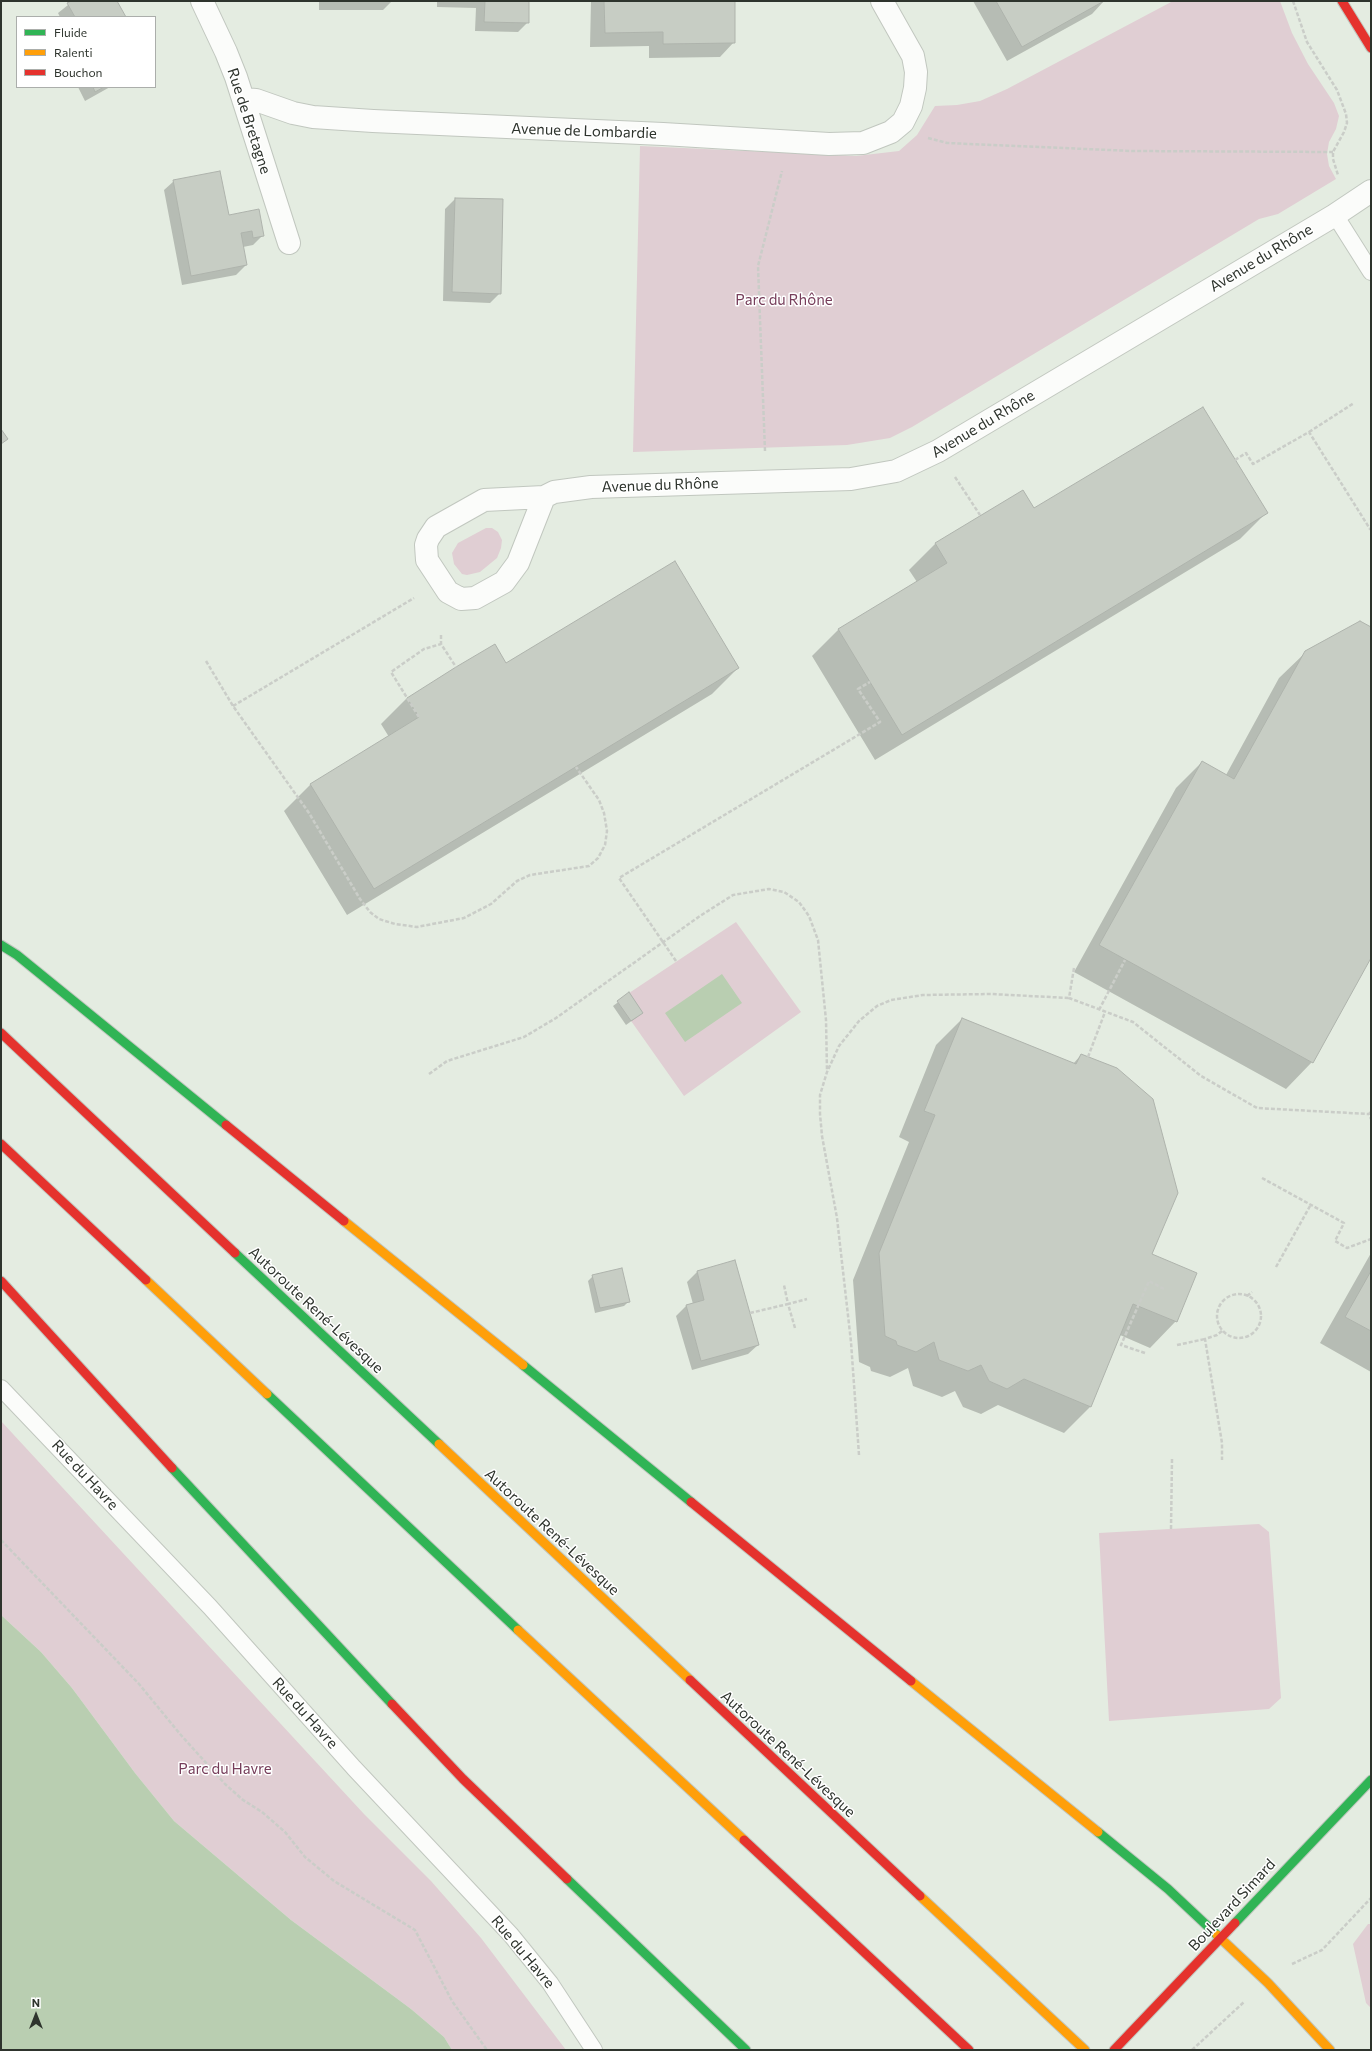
<!DOCTYPE html>
<html>
<head>
<meta charset="utf-8">
<style>
	body { margin:0 }
	#map { position:relative; width:1372px; height:2051px; overflow:hidden; background:#e4ece1; font-family:Commissioner,sans-serif }
	canvas { display:block }
	.frame { position:absolute; inset:0; border:2px solid #2e342d; pointer-events:none }
	.legend { position:absolute; left:16px; top:16px; width:140px; height:72px; box-sizing:border-box; background:#fff; border:1px solid #abaeab; margin:0; padding:5px 7px; list-style:none; font-size:12px; color:#2e342d }
	.legend li { display:flex; align-items:center; gap:8px; height:20px }
	.legend b { width:20px; border:1px solid #abaeab }
	.north { position:absolute; left:16px; top:1995px; width:40px; height:40px; -webkit-text-stroke:3px #fff; paint-order:stroke; rotate:0deg; font-size:11px; font-weight:700; line-height:16px; text-align:center; color:#2e342d }
	.north::after { content:''; display:block; margin:auto; width:14px; height:18px; background:#2e342d; clip-path:polygon(50% 0,100% 100%,50% 72%,0 100%) }
</style>
</head>
<body>
<div id="map">
<canvas width="1372" height="2051"></canvas>
<div class="frame"></div>
<ul class="legend">
<li><b style="height:5px;background:#30b455"></b>Fluide</li>
<li><b style="height:5px;background:#ff9f0a"></b>Ralenti</li>
<li><b style="height:5px;background:#e5322d"></b>Bouchon</li>
</ul>
<div class="north">N</div>
</div>
<script>
const c = document.querySelector('canvas').getContext('2d');
c.lineJoin = 'round';
function paint(path, color) {
  c.fillStyle = color;
  c.fill(path, 'evenodd');
}
function toPath(rows) {
  const path = new Path2D();
  for (const r of rows) {
    if (r.length === 3) {
      path.moveTo(r[0] + r[2], r[1]);
      path.arc(r[0], r[1], r[2], 0, 2 * Math.PI);
      continue;
    }
    path.moveTo(r[0], r[1]);
    for (let i = 2; i < r.length; i += 2) path.lineTo(r[i], r[i + 1]);
  }
  return path;
}
function stroke(path, color, width, dash) {
  c.strokeStyle = color;
  c.lineWidth = width;
  c.lineCap = dash ? 'butt' : 'round';
  c.setLineDash(dash || []);
  c.stroke(path);
}
function drawText(font, color, halo, rows, align = 'center') {
  c.font = font + ' Commissioner,sans-serif';
  c.lineWidth = 3;
  c.setLineDash([]);
  c.textBaseline = 'middle';
  c.strokeStyle = halo;
  c.fillStyle = color;
  for (const [text, x, y, turn = 0] of rows) {
    c.save();
    c.translate(x, y);
    c.rotate((+turn || 0) * Math.PI / 180);
    c.textAlign = isNaN(turn) ? turn : align;
    if (halo) c.strokeText(text, 0, 0);
    c.fillText(text, 0, 0);
    c.restore();
  }
}
const green = toPath([
	[1173,1,1280,1,1292,33,1308,64,1334,103,1339,116,1336,129,1329,142,1327,154,1329,166,1336,179,1278,214,1259,219,912,427,890,438,847,445,633,452,640,146,856,156,899,151,917,135,935,106,957,105,980,101,1007,89],
	[486,528,492,528,498,532,502,540,501,548,497,558,480,572,467,575,462,574,454,564,452,553,458,543],
	[736,922,801,1012,684,1096,617,1001],
	[1,1421,364,1814,431,1881,481,1938,566,2050,452,2050,444,2037,411,2009,291,1920,174,1821,135,1773,72,1688,41,1652,1,1615],
	[1259,1524,1269,1532,1281,1698,1269,1709,1109,1721,1099,1533],
	[1368,1924,1371,1924,1371,2008,1366,2003,1353,1944]
]);
const water = toPath([
	[722,974,742,1003,685,1042,665,1013],
	[1,1615,41,1652,72,1688,135,1773,174,1821,291,1920,411,2009,444,2037,452,2050,1,2050]
]);
const shadow = toPath([
	[73,1,116,1,125,17,60,17,58,13],
	[319,1,392,1,383,10,319,10],
	[437,1,528,1,528,22,518,32,475,31,476,8,437,7],
	[591,1,734,1,734,42,720,57,649,58,649,46,590,47],
	[973,1,1104,1,1092,14,1007,61],
	[78,87,110,87,85,101],
	[174,181,228,216,263,235,253,245,243,247,246,265,236,275,182,285,164,190],
	[455,199,500,293,490,303,443,301,445,209],
	[1022,491,1034,510,1266,513,1240,539,875,760,812,656,838,630,917,582,909,570,935,544],
	[1371,628,1371,956,1312,1062,1286,1089,1074,972,1176,788,1202,762,1226,775,1279,678,1306,652],
	[506,664,738,668,712,694,347,915,284,811,310,785,389,737,381,724,407,698],
	[629,994,637,1017,626,1025,613,1006],
	[962,1019,1073,1064,1081,1055,1176,1321,1150,1348,1120,1335,1090,1407,1064,1433,998,1405,981,1414,963,1407,955,1391,942,1397,913,1386,908,1368,890,1377,871,1371,870,1367,859,1362,853,1280,909,1142,899,1137,936,1045],
	[1371,1253,1371,1372,1320,1343],
	[734,1262,758,1345,748,1354,692,1370,676,1316,686,1306,693,1304,687,1282,697,1272],
	[593,1276,629,1301,624,1306,595,1313,588,1281]
]);
const building = toPath([
	[71,1,117,1,126,17,75,17,67,3,71,1],
	[485,1,529,1,529,23,484,22,485,1],
	[604,1,735,1,735,43,663,44,663,32,605,33,604,1],
	[996,1,1104,1,1022,47,996,1],
	[93,87,104,87,95,92,93,87],
	[220,171,229,215,259,209,264,236,253,238,252,231,241,233,247,265,191,276,173,180,220,171],
	[455,198,503,199,501,294,452,292,455,198],
	[1203,407,1268,513,902,735,838,629,947,563,935,543,1023,490,1034,508,1203,407],
	[1,429,8,439,1,444,1,429],
	[675,561,739,668,374,889,310,784,419,717,407,698,456,667,495,644,506,663,675,561],
	[1360,621,1371,627,1371,958,1313,1063,1099,945,1202,761,1234,779,1305,651,1360,621],
	[629,992,643,1013,631,1021,617,1001,629,992],
	[962,1018,1076,1064,1081,1054,1117,1068,1153,1099,1178,1193,1152,1254,1197,1273,1177,1322,1133,1304,1091,1407,1024,1379,1007,1389,989,1381,981,1365,968,1371,939,1360,934,1342,916,1352,897,1345,896,1341,885,1336,879,1253,935,1115,924,1111,962,1018],
	[735,1260,759,1345,701,1361,686,1305,704,1300,697,1271,735,1260],
	[622,1268,630,1302,600,1308,592,1275,622,1268],
	[1371,1271,1371,1331,1345,1317,1371,1271]
]);
const path = toPath([
	[1293,1,1307,42,1337,90,1346,114,1347,123,1344,132,1333,152,1333,159,1338,175],
	[928,138,947,143,1132,151,1333,152],
	[1309,432,1354,403],
	[765,451,758,266,782,171],
	[1235,460,1246,453,1253,464,1309,432,1370,529,1371,528],
	[955,477,980,515],
	[441,635,441,644,456,667],
	[206,661,233,706,309,813,360,899,370,912,379,919,395,924,417,927,464,918,491,904,517,881,530,875,589,866,598,858,605,845,607,831,604,813,599,800,576,767],
	[233,706,414,598],
	[419,717,391,672,424,649,441,644],
	[676,961,619,878,880,722,858,689,870,682],
	[1074,968,1069,998,1133,1022,1201,1076,1257,1108,1369,1114],
	[1099,1010,1125,960],
	[1088,1057,1105,1012],
	[429,1074,447,1061,524,1037,556,1018,700,916,733,895,769,889,784,892,799,902,809,916,818,940,826,1020,827,1071],
	[1371,1112,1369,1114,1371,1119],
	[1262,1178,1344,1223,1335,1241,1347,1248,1371,1239],
	[1276,1267,1310,1206],
	[1239,1316,22],
	[1247,1296,1252,1292],
	[750,1313,788,1304,784,1285],
	[795,1328,788,1304,807,1299],
	[1222,1331,1217,1335,1205,1339,1222,1443,1222,1460],
	[1177,1345,1205,1339],
	[1145,1353,1121,1345,1149,1281,1164,1289],
	[859,1455,851,1342,837,1218,822,1136,820,1114,820,1095,827,1072,839,1046,859,1021,877,1006,891,1000,923,995,991,994,1069,998],
	[1171,1529,1172,1459],
	[1,1540,139,1684,180,1734,225,1784,243,1800,262,1812,285,1832,305,1857,334,1881,415,1930,452,2001,487,2050],
	[1292,1964,1322,1950,1371,1898],
	[1192,2050,1244,2002]
]);
const lane = toPath([
	[1335,215,1371,272],
	[1,1388,210,1607,354,1768,511,1935,550,1983,594,2050]
]);
const street = toPath([
	[202,1,226,52,236,77,289,243],
	[243,99,256,100,293,113,313,117,373,121,663,134,829,144,863,143,891,132,903,122,911,106,915,88,916,72,913,56,882,1],
	[544,497,518,563,504,582,475,598,461,599,448,592,427,560,426,545,428,539,436,527,484,500,544,497,554,492,591,487,851,479,896,471,938,451,1335,215,1371,191]
]);
const fast = toPath([
	[1,945,17,955,226,1125],
	[235,1253,439,1444],
	[523,1365,691,1502],
	[267,1394,518,1630],
	[172,1468,392,1704],
	[1098,1832,1168,1889,1217,1935],
	[567,1879,746,2050],
	[1235,1923,1371,1780]
]);
const slow = toPath([
	[344,1221,523,1365],
	[146,1280,267,1394],
	[439,1444,690,1680],
	[518,1630,744,1840],
	[911,1681,1098,1832],
	[920,1896,1085,2050],
	[1217,1935,1268,1983,1330,2050]
]);
const jam = toPath([
	[1342,1,1371,48],
	[1,1033,235,1253],
	[226,1125,344,1221],
	[1,1144,146,1280],
	[1,1281,172,1468],
	[691,1502,911,1681],
	[690,1680,920,1896],
	[392,1704,463,1779,567,1879],
	[744,1840,969,2050],
	[1114,2050,1235,1923]
]);
const streetNames = [
	["Rue de Bretagne",249,121,72],
	["Avenue de Lombardie",584,131,2],
	["Avenue du Rhône",1261,258,-31],
	["Avenue du Rhône",983,424,-31],
	["Avenue du Rhône",660,485,-2],
	["Autoroute René-Lévesque",316,1310,43],
	["Rue du Havre",85,1475,47],
	["Autoroute René-Lévesque",552,1532,43],
	["Rue du Havre",305,1713,48],
	["Autoroute René-Lévesque",788,1754,43],
	["Boulevard Simard",1232,1905,-47],
	["Rue du Havre",523,1952,50]
];
const parkNames = [
	["Parc du Rhône",784,300],
	["Parc du Havre",225,1769]
];
paint(green, '#e0ced3');
paint(water, '#b9ceb1');
paint(shadow, '#0003');
paint(building, '#c7cdc4');
stroke(building, '#aeb3ac', 1);
stroke(lane, '#c1c7bf', 18);
stroke(street, '#c1c7bf', 24);
stroke(fast, '#c1c7bf', 11);
stroke(slow, '#c1c7bf', 11);
stroke(jam, '#c1c7bf', 11);
stroke(path, '#cacdc8', 2.5, [4, 2]);
stroke(lane, '#fbfcfa', 16);
stroke(street, '#fbfcfa', 22);
stroke(fast, '#30b455', 9);
stroke(slow, '#ff9f0a', 9);
stroke(jam, '#e5322d', 9);
drawText('15px', '#2e342d', '#fff', streetNames);
drawText('15px', '#763d5a', '#fff', parkNames);
</script>
</body>
</html>
